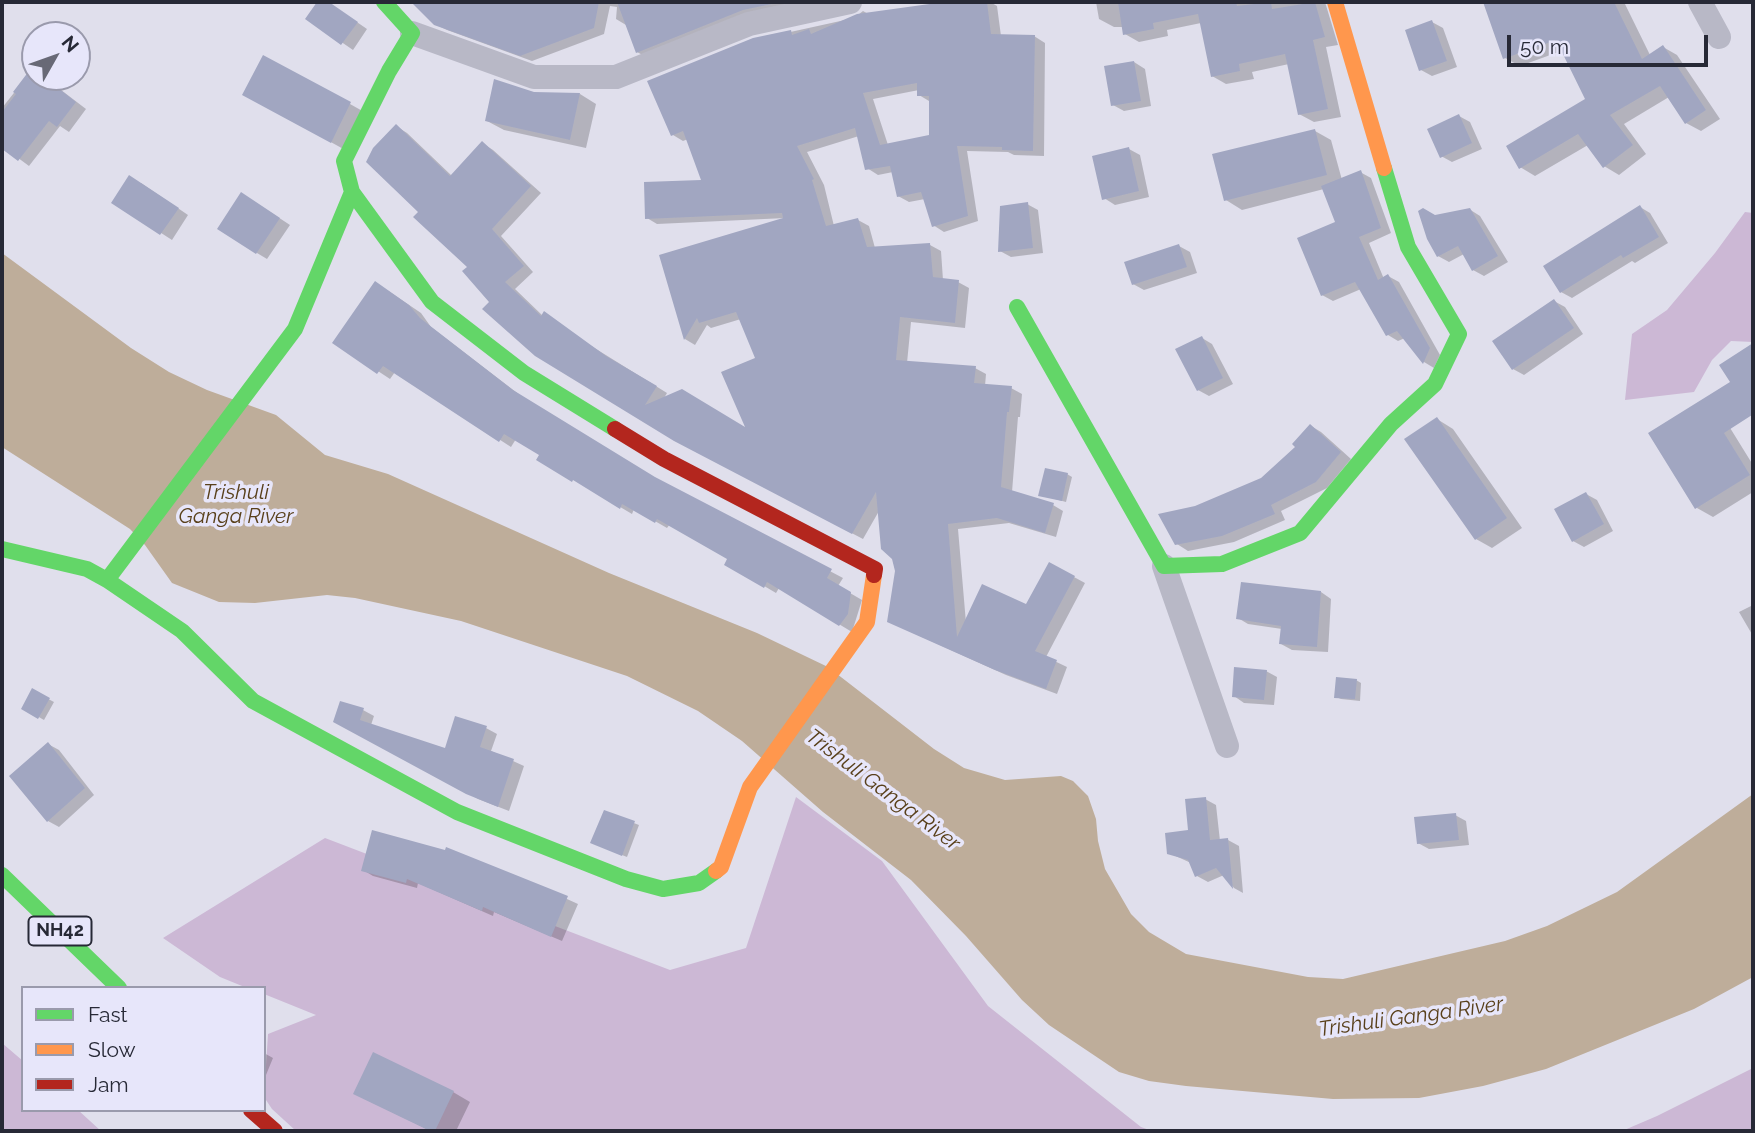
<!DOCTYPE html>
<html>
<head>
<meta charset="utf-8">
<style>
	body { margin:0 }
	#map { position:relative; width:1755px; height:1133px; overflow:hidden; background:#e0dfec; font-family:Raleway,sans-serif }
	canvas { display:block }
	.frame { position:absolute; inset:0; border:4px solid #272936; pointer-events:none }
	.legend { position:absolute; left:21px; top:986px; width:245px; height:126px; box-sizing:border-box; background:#e7e6fa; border:2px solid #9a9aac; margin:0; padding:9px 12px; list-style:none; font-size:21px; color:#272936 }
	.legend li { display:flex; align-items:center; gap:14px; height:35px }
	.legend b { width:35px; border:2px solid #9a9aac }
	.north { position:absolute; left:21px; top:21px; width:70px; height:70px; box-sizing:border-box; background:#e7e6fa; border:2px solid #9a9aac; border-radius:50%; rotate:50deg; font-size:19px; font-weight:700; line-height:28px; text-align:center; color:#272936 }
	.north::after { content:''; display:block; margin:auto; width:24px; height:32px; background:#686976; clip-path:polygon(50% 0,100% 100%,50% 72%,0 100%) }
	.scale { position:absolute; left:1507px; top:35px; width:201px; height:32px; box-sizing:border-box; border:4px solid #272936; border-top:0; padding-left:9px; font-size:21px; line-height:24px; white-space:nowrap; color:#272936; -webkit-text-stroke:5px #e7e6fa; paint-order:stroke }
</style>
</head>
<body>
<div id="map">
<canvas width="1755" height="1133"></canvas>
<div class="frame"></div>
<ul class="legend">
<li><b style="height:9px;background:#63d668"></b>Fast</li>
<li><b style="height:9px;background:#ff974d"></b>Slow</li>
<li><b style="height:9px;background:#b3261e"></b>Jam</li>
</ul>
<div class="north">N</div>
<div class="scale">50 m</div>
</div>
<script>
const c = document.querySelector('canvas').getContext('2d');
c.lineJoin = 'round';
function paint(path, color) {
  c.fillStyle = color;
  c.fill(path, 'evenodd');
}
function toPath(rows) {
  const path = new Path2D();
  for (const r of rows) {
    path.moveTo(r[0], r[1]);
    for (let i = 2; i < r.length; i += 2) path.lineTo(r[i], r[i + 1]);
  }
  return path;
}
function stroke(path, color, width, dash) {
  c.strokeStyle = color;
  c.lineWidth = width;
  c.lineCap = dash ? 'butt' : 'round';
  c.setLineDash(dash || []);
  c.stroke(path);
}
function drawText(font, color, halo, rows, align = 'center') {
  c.font = font + ' Raleway,sans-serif';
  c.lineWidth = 7;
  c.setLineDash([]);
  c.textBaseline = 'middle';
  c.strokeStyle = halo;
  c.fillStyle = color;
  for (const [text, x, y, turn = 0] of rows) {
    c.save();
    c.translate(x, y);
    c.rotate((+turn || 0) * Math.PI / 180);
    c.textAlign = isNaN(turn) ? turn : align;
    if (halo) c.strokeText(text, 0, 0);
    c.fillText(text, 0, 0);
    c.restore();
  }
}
const green = toPath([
	[1745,212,1753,213,1753,342,1731,341,1712,360,1694,392,1625,400,1632,334,1667,310,1715,253],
	[796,797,882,861,988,1006,1141,1127,1152,1131,296,1131,272,1109,264,1097,268,1034,316,1015,264,994,264,988,247,988,220,977,163,938,325,838,670,970,746,948],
	[2,1043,23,1061,23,1110,78,1110,101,1131,2,1131],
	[1753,1068,1753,1131,1622,1131,1657,1116]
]);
const water = toPath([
	[2,253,131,348,169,372,207,390,276,415,325,455,388,474,609,573,757,633,828,667,934,749,964,768,1005,780,1061,776,1073,781,1088,796,1096,819,1098,841,1105,869,1131,914,1149,932,1186,954,1308,977,1343,979,1505,941,1547,926,1617,892,1753,794,1753,977,1694,1009,1546,1069,1483,1086,1419,1098,1333,1099,1186,1086,1149,1081,1119,1072,1049,1025,1022,1000,966,936,911,880,823,812,742,741,698,711,627,676,461,621,355,598,327,595,255,603,219,602,172,583,145,545,130,529,2,447]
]);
const shadow = toPath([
	[320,2,332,5,367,29,353,50,308,19],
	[414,2,498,3,820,2,648,58,637,52,626,25,616,19,617,7,610,6,604,34,532,61,447,30,435,24],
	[969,2,990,2,997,6,1001,36,1034,36,1045,43,1044,156,1014,155,1008,152,967,151,978,221,944,232,933,225,925,199,909,202,898,196,893,172,878,175,867,168,859,136,807,152,824,185,834,226,858,220,869,226,875,248,930,245,941,251,943,280,958,282,969,288,965,328,911,322,907,363,975,368,986,374,985,386,1011,388,1022,394,1020,417,1018,417,1012,492,1053,505,1063,511,1056,537,1009,523,958,529,966,623,1027,607,1050,564,1085,583,1046,657,1067,667,1057,694,1006,675,900,627,897,571,879,511,863,539,687,447,492,302,470,267,420,212,396,126,407,133,452,176,482,143,493,150,541,193,501,236,533,272,515,289,543,316,667,393,663,400,749,431,757,358,741,319,711,328,707,325,695,345,685,339,662,256,786,218,657,224,647,218,704,181,688,139,683,141,673,135,754,40,854,18,863,11,870,15],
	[919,90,919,95,929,101,931,136,888,145,873,99],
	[1096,2,1325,2,1338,45,1326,47,1341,117,1314,122,1299,114,1289,64,1252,72,1254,79,1226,84,1212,76,1201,23,1167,30,1168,36,1139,42,1125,34,1123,27,1114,27,1099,19],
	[1485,2,1624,2,1650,55,1663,47,1677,55,1720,119,1701,131,1686,123,1669,97,1624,124,1646,154,1619,175,1604,166,1588,145,1535,176,1520,167,1587,100,1564,50,1520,66,1505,58],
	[1432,22,1443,28,1457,67,1432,76,1421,70],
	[1134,62,1145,69,1151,106,1124,111,1113,105],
	[32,70,35,71,35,77,44,77,86,109,69,132,60,126,29,166,2,146,2,108],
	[580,94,596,104,586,148,504,130,487,121],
	[260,103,350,104,366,113,347,151],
	[1459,116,1470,122,1482,149,1452,162,1441,156],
	[1315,131,1331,140,1342,180,1360,172,1371,178,1391,233,1369,243,1384,279,1388,276,1399,282,1440,355,1434,368,1424,362,1405,338,1398,341,1388,335,1361,289,1333,301,1322,295,1338,223,1324,189,1242,210,1226,200],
	[1129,149,1140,155,1149,197,1115,205,1104,198],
	[141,183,188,215,172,240,113,202],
	[252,200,290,225,267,259,257,253],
	[1027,204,1038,210,1043,253,1011,257,1000,251],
	[1640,207,1650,213,1668,243,1635,263,1632,261,1572,298,1561,292],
	[1469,209,1480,216,1508,262,1484,276,1473,270,1464,254,1449,262,1438,256,1435,217],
	[1179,246,1190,252,1197,273,1144,290,1133,284],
	[387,290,421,313,431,327,525,399,659,481,843,578,838,586,862,600,852,632,779,588,776,593,727,564,730,559,670,524,667,528,634,509,632,514,539,459,542,454,516,439,511,447,395,372,390,379,334,342],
	[1554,301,1565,307,1583,334,1524,375,1513,369],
	[1202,338,1212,344,1233,384,1209,396,1198,390],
	[1719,410,1753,465,1753,492,1713,517,1697,508],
	[1437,419,1453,429,1522,528,1492,548,1476,539],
	[1311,426,1321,432,1351,459,1327,488,1281,511,1285,520,1234,542,1188,551,1177,544,1196,508,1262,479,1298,447],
	[1067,474,1072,477,1066,502,1040,495],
	[1586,494,1597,500,1613,531,1584,547,1573,541],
	[1321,592,1331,599,1328,652,1292,650,1281,644,1282,629,1248,624,1238,618],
	[1753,605,1753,636,1739,612],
	[1266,671,1277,677,1274,705,1244,703,1234,696],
	[1356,680,1361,683,1360,701,1341,699,1336,697],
	[33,691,54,702,44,720,23,708],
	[363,710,374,716,371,725,446,750,456,718,486,728,497,734,491,751,524,766,509,811,478,799,336,721],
	[48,744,59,750,94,795,59,827,48,821],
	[1205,799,1216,805,1220,841,1228,840,1239,846,1243,893,1234,888,1224,875,1208,882,1197,876,1191,863,1169,853,1190,832],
	[605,812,639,825,627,857,597,845],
	[1455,815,1466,821,1469,845,1429,849,1418,843],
	[363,870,512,874,578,904,562,941,494,912,493,916,418,883,417,888,373,876],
	[264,1053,273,1058,266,1075,264,1074],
	[453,1092,470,1102,456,1131,431,1131,355,1094]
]);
const building = toPath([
	[317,2,329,2,358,22,341,45,305,19],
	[411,2,599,2,594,28,520,56,434,25],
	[617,2,781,2,743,10,636,53],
	[944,2,987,2,991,34,1035,35,1033,151,1002,150,1002,147,957,146,968,216,932,227,921,192,897,197,890,166,865,170,855,128,797,146,814,179,812,180,826,226,858,218,867,247,930,243,933,277,959,280,955,323,900,317,896,360,976,366,974,383,1012,386,1009,412,1007,412,1001,487,1054,503,1045,533,997,518,948,524,957,637,982,584,1026,604,1049,562,1075,576,1035,651,1057,660,1046,689,995,670,887,622,895,571,892,559,881,549,876,492,852,534,674,441,535,356,482,309,489,302,462,271,467,267,413,217,418,212,366,162,373,148,396,124,450,176,482,141,531,186,492,229,524,266,505,282,541,316,544,311,606,356,657,386,645,405,682,389,745,427,721,372,755,358,736,312,699,323,697,318,684,340,659,255,783,218,782,213,645,219,644,182,701,180,683,131,671,136,647,81,753,38,791,30,792,35,809,29,811,34,857,14],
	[917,83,917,96,929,96,929,135,880,145,863,93],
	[1118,2,1236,2,1237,6,1271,2,1272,9,1315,2,1325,37,1313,40,1328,109,1298,115,1285,54,1239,64,1240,71,1211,77,1198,14,1153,23,1154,29,1123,35],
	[1483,2,1614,2,1642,59,1663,45,1706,110,1685,124,1660,86,1610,115,1633,145,1603,168,1578,134,1519,169,1506,146,1585,99,1556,40,1503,59],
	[1432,20,1447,61,1419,71,1405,30],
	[263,55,351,102,331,143,242,95],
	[1134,61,1141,101,1111,106,1104,66],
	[32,67,35,70,35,77,44,77,76,102,57,127,49,121,18,161,2,149,2,112,16,94,13,92],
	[494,79,534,92,580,93,570,140,485,121],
	[1459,114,1472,143,1440,158,1427,129],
	[1315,129,1327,175,1224,201,1212,154],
	[1129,147,1139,191,1102,200,1092,156],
	[1361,170,1381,228,1359,237,1378,280,1388,274,1430,348,1423,364,1397,331,1386,336,1355,282,1321,296,1297,238,1335,222,1321,186],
	[129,175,179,208,160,235,111,203],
	[241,192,280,218,256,254,217,229],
	[1028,202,1033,248,998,252,1000,206],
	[1640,205,1659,237,1623,258,1621,255,1560,293,1543,266],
	[1423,208,1435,215,1470,208,1498,256,1472,271,1458,246,1437,257,1427,239,1418,211],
	[1179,244,1187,267,1132,285,1124,262],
	[375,281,409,305,420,318,513,390,655,477,832,569,827,578,851,592,848,614,839,626,767,582,764,588,724,565,727,559,657,519,655,523,622,504,620,509,573,480,572,482,536,460,539,455,504,434,499,442,383,366,377,374,332,343],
	[1554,299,1574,328,1512,370,1492,341],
	[1202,336,1223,378,1197,391,1175,349],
	[1753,343,1753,417,1752,415,1724,433,1750,475,1695,509,1648,433,1730,382,1719,365],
	[1437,417,1507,518,1475,540,1404,439],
	[1310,424,1341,452,1316,482,1271,505,1275,514,1222,536,1175,545,1158,514,1195,506,1261,478,1295,447,1292,444],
	[1045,468,1068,473,1062,501,1038,496],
	[1586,492,1604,524,1572,542,1554,509],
	[1241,582,1321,591,1317,647,1279,644,1281,626,1236,619],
	[1234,667,1267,670,1264,700,1232,697],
	[1336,677,1357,679,1355,699,1334,698],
	[32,688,50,698,38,719,21,709],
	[340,701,364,708,360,720,445,748,455,716,487,726,480,747,514,759,498,807,466,794,333,722],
	[48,742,85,788,47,822,9,776],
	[1206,797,1210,840,1228,838,1233,889,1216,868,1195,877,1188,860,1167,854,1165,833,1188,830,1185,799],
	[604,810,635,821,622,856,590,843],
	[1456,813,1459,840,1417,844,1414,817],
	[372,830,445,850,446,847,568,896,551,937,483,907,482,911,407,879,406,883,361,871],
	[373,1052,454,1091,435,1131,430,1131,353,1094]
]);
const street = toPath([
	[1700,2,1719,37],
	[412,33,534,77,616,77,749,24,850,2],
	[1164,566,1227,746]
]);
const fast = toPath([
	[384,2,412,33,389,71,344,161,352,192,432,302,524,373,615,429],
	[1017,307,1164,566,1222,564,1300,533,1391,424,1435,384,1459,334,1408,247,1384,168],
	[2,549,87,569,107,580,182,631,253,701,457,812,626,879,663,889,699,883,716,871],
	[107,580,295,329,352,192],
	[2,875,119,988]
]);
const slow = toPath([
	[1335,2,1384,168],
	[716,871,721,867,750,787,867,622,874,575]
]);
const jam = toPath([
	[615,429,664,459,875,569,874,575],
	[251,1110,275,1131]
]);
const shields = [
	[60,931,63]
];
const shieldNames = [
	["NH42",60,931]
];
const waterNames = [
	["Trishuli",236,493],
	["Ganga River",236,517],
	["Trishuli Ganga River",883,790,37],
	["Trishuli Ganga River",1411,1017,-8]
];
paint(green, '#ccb8d5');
paint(water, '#bead9a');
paint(shadow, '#0003');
paint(building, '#a1a6c1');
stroke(street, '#b8b8c6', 24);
stroke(fast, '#63d668', 16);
stroke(slow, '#ff974d', 16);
stroke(jam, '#b3261e', 16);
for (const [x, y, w] of shields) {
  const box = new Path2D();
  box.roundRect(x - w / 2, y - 14.5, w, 29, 5);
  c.fillStyle = '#e7e6fa';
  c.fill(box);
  stroke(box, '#272936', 2);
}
drawText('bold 18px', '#272936', null, shieldNames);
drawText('italic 21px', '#59401b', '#e7e6fa', waterNames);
</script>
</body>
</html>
